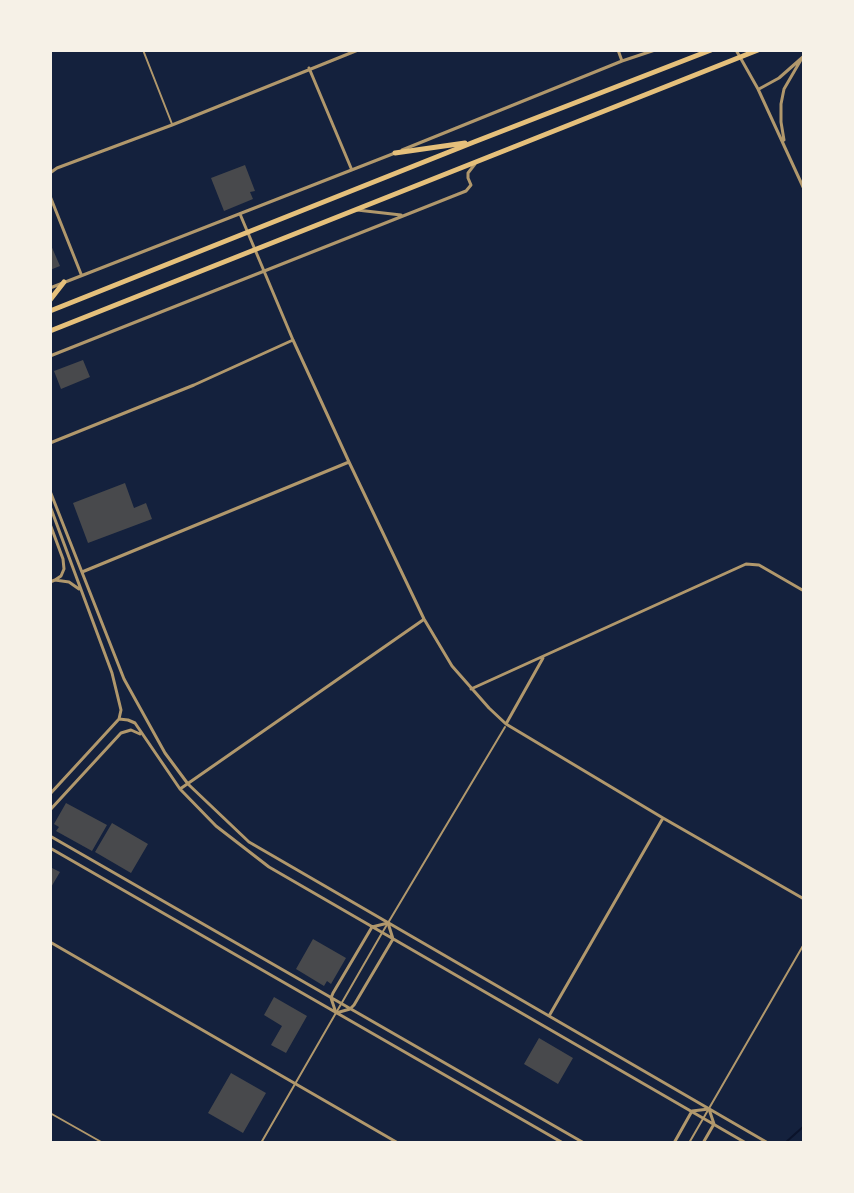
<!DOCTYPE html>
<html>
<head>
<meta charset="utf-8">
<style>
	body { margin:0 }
	#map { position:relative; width:854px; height:1193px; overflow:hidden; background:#14213d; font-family:"Asap Condensed",sans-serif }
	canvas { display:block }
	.frame { position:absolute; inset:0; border:52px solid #f6f1e7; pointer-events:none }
</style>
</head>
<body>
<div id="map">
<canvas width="854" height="1193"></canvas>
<div class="frame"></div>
</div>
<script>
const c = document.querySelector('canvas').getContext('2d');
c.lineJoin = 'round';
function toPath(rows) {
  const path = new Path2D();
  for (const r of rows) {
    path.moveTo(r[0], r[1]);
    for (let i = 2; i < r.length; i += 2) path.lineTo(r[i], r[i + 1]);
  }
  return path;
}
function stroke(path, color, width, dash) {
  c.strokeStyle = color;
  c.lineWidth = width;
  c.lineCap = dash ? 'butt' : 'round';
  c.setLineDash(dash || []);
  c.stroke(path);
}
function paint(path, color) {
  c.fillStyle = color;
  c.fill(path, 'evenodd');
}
const stream = toPath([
	[785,1143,804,1126]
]);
const building = toPath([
	[245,165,255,191,250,192,253,199,224,211,211,178],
	[50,243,60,266,50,270],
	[83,360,90,377,61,389,54,371],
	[125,483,134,508,146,503,152,519,88,543,73,503],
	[66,803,107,825,92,851,56,831,59,827,54,824],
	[112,823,148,844,131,873,95,852],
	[50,867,60,872,50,889],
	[313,939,346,958,331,984,327,981,324,986,296,969],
	[274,997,307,1016,286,1053,271,1045,282,1026,264,1015],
	[539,1038,573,1058,558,1084,524,1064],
	[231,1073,266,1093,243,1133,208,1113]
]);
const service = toPath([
	[143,50,172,124],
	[50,1113,103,1143],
	[261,1143,382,933,505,727],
	[689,1143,804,944]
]);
const minor = toPath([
	[618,50,622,61],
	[736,50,758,89,804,189],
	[309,68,351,168],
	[759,89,779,78,804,56],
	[784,140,781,122,781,104,784,89,802,58],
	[402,150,622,61,655,50],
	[50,173,57,168,172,125,358,50],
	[50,196,81,274],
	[357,210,401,215],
	[240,214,293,340,349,462,424,619,452,666,489,708,506,724,663,818,804,899],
	[50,288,395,153],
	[50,356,466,191,471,185,468,178,468,173,475,164],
	[50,443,194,385,293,340],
	[50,491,124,679,165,753,188,784,249,842,768,1143],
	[50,506,112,673,121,710,119,719],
	[50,524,63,559,64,569,61,576,55,580],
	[82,572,349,462],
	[50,582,55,580,69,582,79,589],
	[471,689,746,564,759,565,804,591],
	[119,719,128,720,135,723,180,789,216,826,269,867,746,1143],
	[506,724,543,658],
	[180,789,423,620],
	[50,794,119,719],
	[50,810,121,733,131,730,140,734],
	[50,836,584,1143],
	[50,848,563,1143],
	[388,923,393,939,354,1005,350,1009,336,1013,331,998,333,993,372,927,388,923],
	[50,942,398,1143],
	[549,1016,663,818],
	[674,1143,692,1111,709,1109,714,1124,703,1143]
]);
const primary = toPath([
	[395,153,465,143],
	[50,300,64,282],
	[50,311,474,142,711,50],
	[50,331,758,50]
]);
stroke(stream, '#0b132b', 2);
paint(building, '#48494c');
stroke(service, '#b1986c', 2);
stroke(minor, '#b1986c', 3);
stroke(primary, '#e5c07b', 5);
</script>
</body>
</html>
